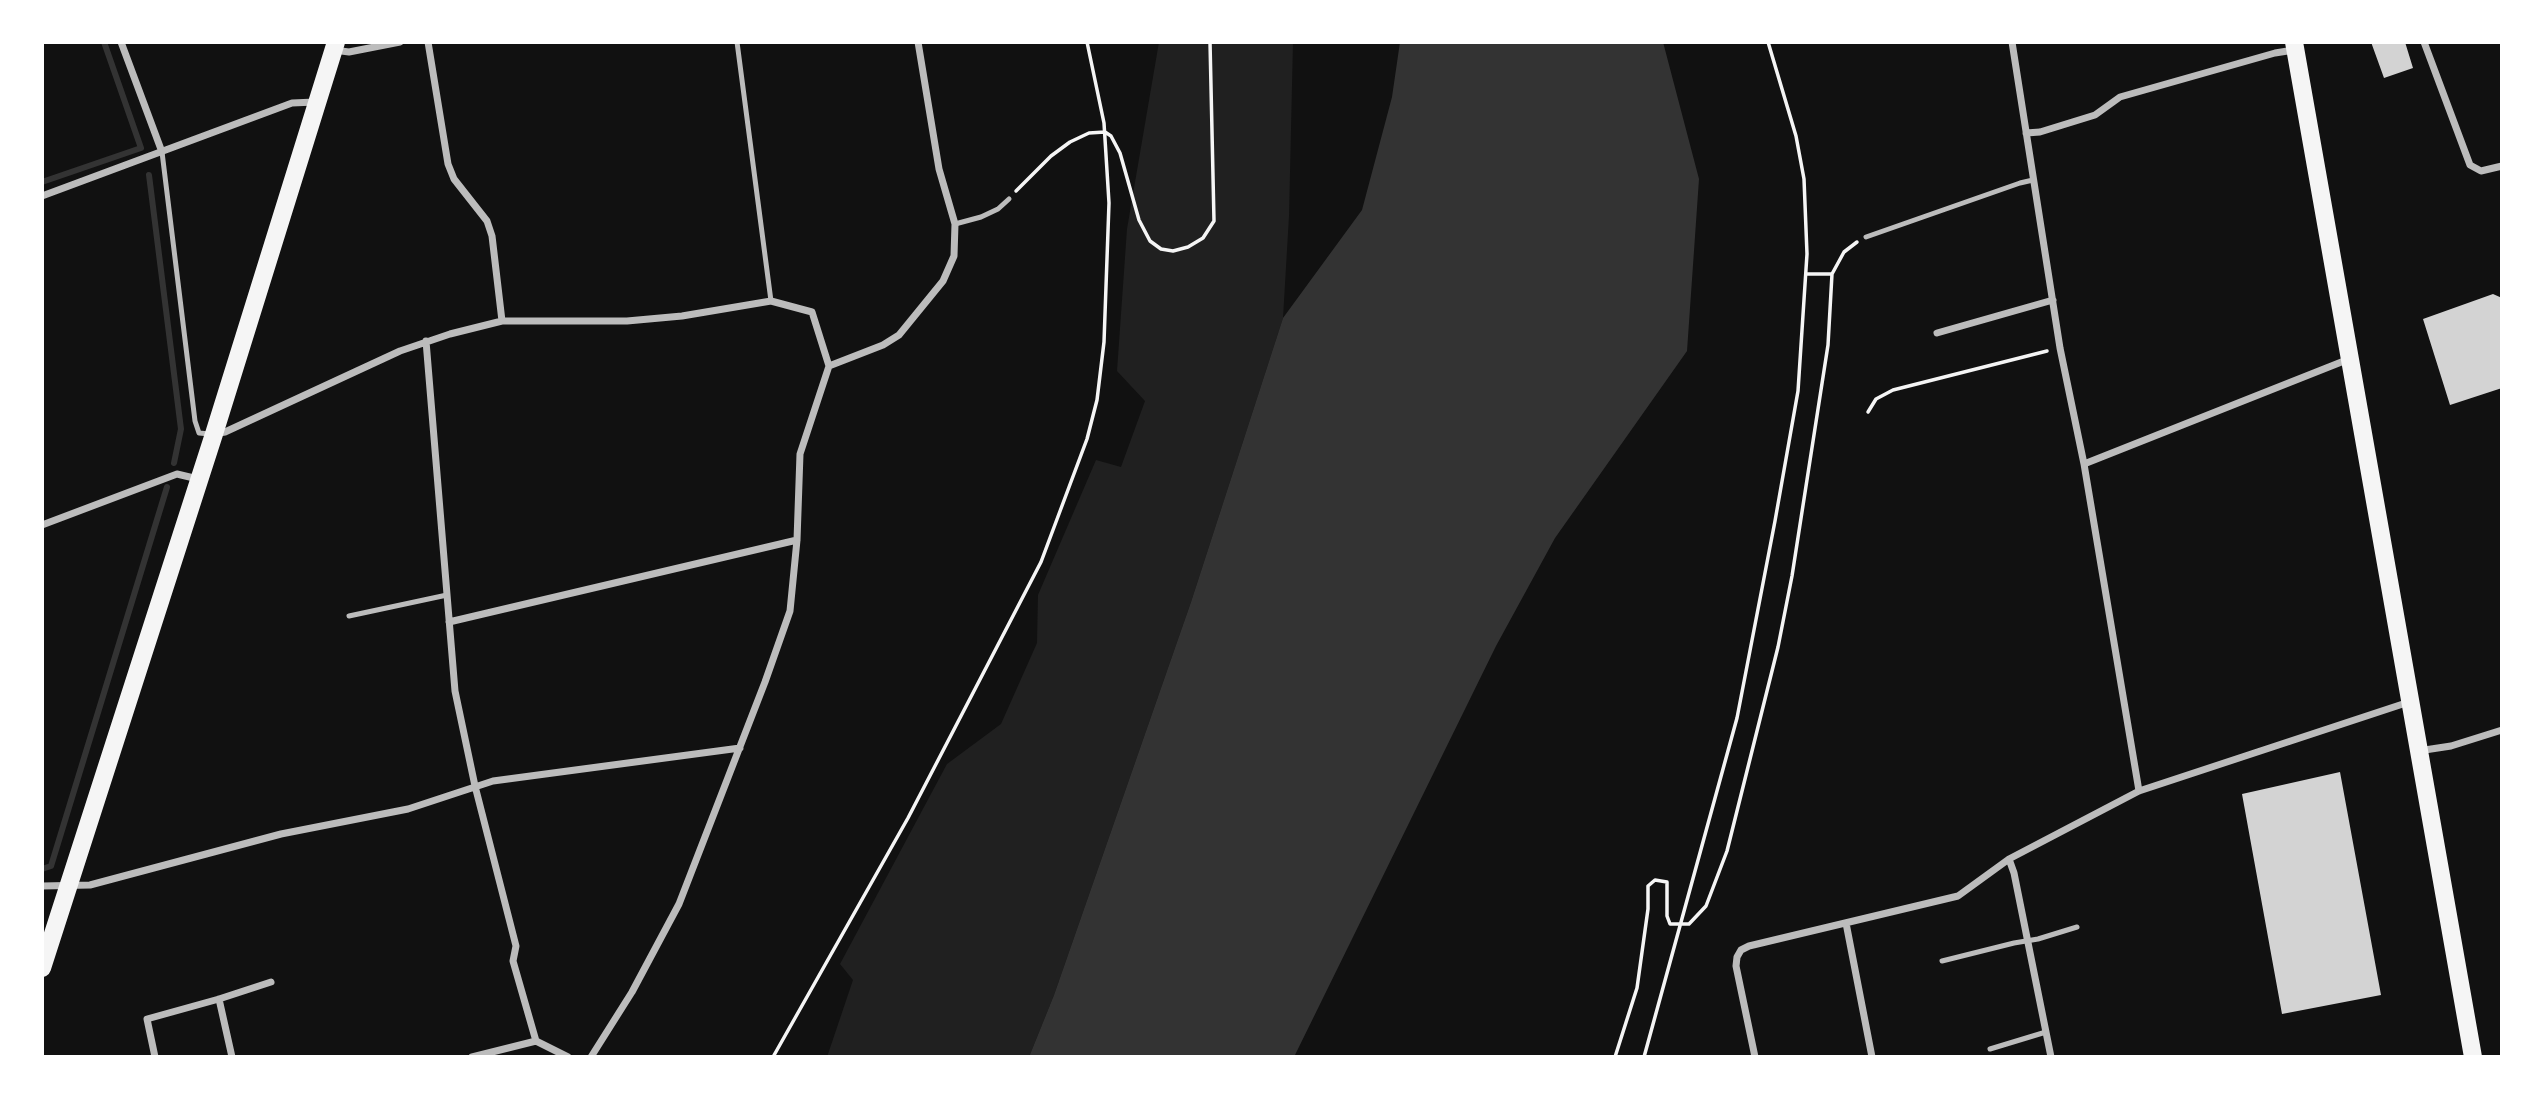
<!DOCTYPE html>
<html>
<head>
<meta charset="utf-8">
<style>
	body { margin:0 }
	#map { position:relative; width:2544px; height:1099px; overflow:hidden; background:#111; font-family:Arial,sans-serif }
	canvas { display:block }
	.frame { position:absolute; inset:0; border:44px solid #fff; pointer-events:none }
</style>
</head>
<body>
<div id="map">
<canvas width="2544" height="1099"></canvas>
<div class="frame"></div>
</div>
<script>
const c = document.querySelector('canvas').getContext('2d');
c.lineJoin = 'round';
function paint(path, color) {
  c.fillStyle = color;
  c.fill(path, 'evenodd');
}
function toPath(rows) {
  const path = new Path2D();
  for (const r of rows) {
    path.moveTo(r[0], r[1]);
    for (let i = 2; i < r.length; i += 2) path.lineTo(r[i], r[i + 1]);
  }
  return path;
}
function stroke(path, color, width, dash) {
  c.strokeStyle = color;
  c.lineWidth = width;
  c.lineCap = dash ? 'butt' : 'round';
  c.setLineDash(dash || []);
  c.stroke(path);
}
const green = toPath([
	[1159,42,1293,42,1289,216,1283,318,1191,602,1054,995,1029,1057,827,1057,853,980,840,964,947,764,1001,724,1037,643,1038,595,1096,460,1121,467,1145,401,1117,371,1127,229]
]);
const water = toPath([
	[1400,42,1663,42,1699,179,1687,351,1555,538,1496,646,1294,1057,1029,1057,1054,995,1191,602,1283,318,1362,210,1392,97]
]);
const stream = toPath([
	[149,175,181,429,174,463],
	[42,182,141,148,104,42],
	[42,869,51,866,167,487]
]);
const building = toPath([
	[2371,42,2405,42,2413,68,2384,78],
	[2493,294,2502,298,2502,388,2450,405,2423,319],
	[2340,772,2381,995,2282,1014,2242,794]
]);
const path = toPath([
	[1016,191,1051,156,1070,142,1089,133,1105,132,1111,136,1120,153,1139,220,1150,241,1161,249,1173,251,1188,247,1203,238,1214,221,1210,42],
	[1806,274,1832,274],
	[1868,412,1876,399,1893,390,2047,351],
	[773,1057,908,818,1041,562,1087,439,1097,400,1104,342,1109,203,1104,123,1087,42],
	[1615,1057,1637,988,1648,909,1648,886,1655,880,1667,882,1667,916,1670,924,1689,924,1706,906,1727,851,1778,647,1792,576,1828,345,1832,274,1844,252,1857,242],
	[1644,1057,1737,718,1775,521,1798,391,1807,254,1804,179,1796,136,1768,42]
]);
const service = toPath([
	[737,42,771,301],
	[162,152,195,421,199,433,210,434],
	[955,224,981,217,998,209,1009,199],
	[1866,237,2020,183,2033,180],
	[349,616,447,595],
	[1942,961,2014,943,2038,939,2077,927],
	[1990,1049,2046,1032]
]);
const minor = toPath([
	[121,42,162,152],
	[428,42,448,164,454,179,487,221,492,236,502,321],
	[2012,42,2060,348,2084,464,2139,791],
	[2424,42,2470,165,2481,171,2502,166],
	[334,50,349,52,400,42],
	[2026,133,2040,132,2095,115,2120,97,2275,53,2294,50],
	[42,196,292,103,315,102],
	[1937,333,2053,300],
	[426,341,455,691,475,786,516,946,513,961,536,1041],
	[829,366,883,345,899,335,943,281,954,256,955,224,939,169,918,42],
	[214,434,225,432,400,351,450,334,502,321,627,321,682,316,771,301,812,312,829,366,800,454,797,540,790,611,765,682,679,904,632,992,591,1057],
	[2084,464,2349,359],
	[42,525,177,474,198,479],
	[449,622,797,540],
	[2418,751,2451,746,2502,730],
	[2009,859,2014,873,2051,1057],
	[42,886,90,885,281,834,408,809,493,781,740,748],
	[1846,923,1872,1057],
	[219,999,232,1057],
	[155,1057,147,1019,219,999,271,982],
	[472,1057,536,1041,568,1057],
	[1755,1057,1736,966,1737,957,1741,950,1749,946,1958,896,2009,859,2139,791,2409,702]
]);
const primary = toPath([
	[2294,42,2473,1057],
	[42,968,214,434,336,42]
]);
paint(green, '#202020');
paint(water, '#333');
stroke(stream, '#333', 6);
paint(building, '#d3d3d3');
stroke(path, '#f5f5f5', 3.5);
stroke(service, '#bcbcbc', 5);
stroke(minor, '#bcbcbc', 7);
stroke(primary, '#f5f5f5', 18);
</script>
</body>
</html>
